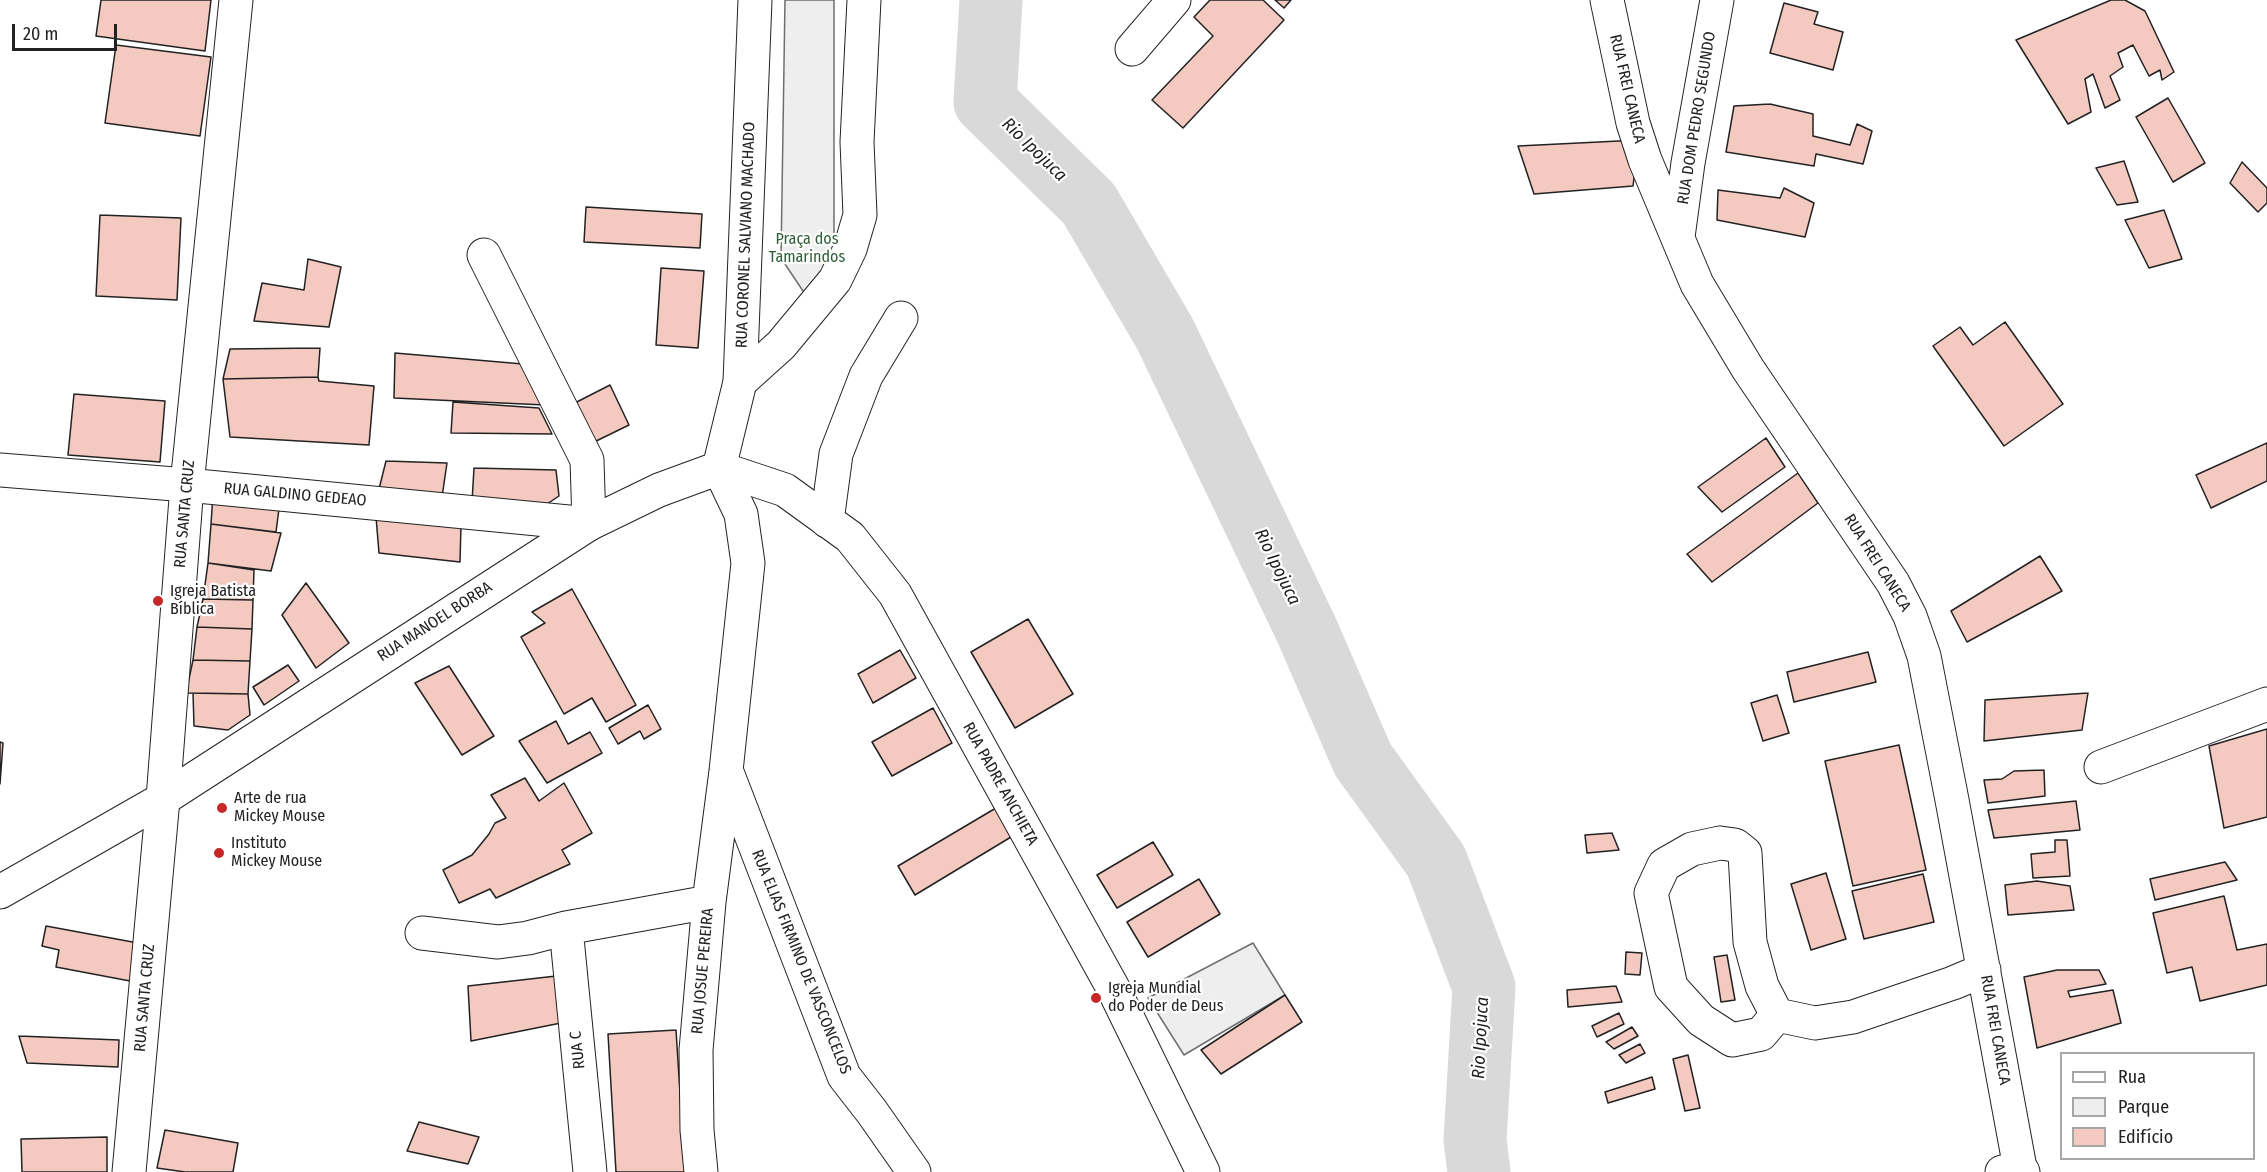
<!DOCTYPE html>
<html>
<head>
<meta charset="utf-8">
<style>
	body { margin:0 }
	#map { position:relative; width:2267px; height:1172px; overflow:hidden; background:#fff; font-family:"Fira Sans Condensed",sans-serif }
	canvas { display:block }
	.legend { position:absolute; left:2060px; top:1052px; width:195px; height:108px; box-sizing:border-box; background:#fff; border:2px solid #a7a7a7; margin:0; padding:8px 10px; list-style:none; font-size:18px; color:#222 }
	.legend li { display:flex; align-items:center; gap:12px; height:30px }
	.legend b { width:30px; border:2px solid #a7a7a7 }
	.scale { position:absolute; left:12px; top:24px; width:105px; height:27px; box-sizing:border-box; border:3px solid #222; border-top:0; padding-left:8px; font-size:18px; line-height:21px; white-space:nowrap; color:#222; -webkit-text-stroke:4px #fff; paint-order:stroke }
</style>
</head>
<body>
<div id="map">
<canvas width="2267" height="1172"></canvas>
<ul class="legend">
<li><b style="height:8px;background:#fff"></b>Rua</li>
<li><b style="height:16px;background:#eee"></b>Parque</li>
<li><b style="height:16px;background:#f3c9c0"></b>Edifício</li>
</ul>
<div class="scale">20 m</div>
</div>
<script>
const c = document.querySelector('canvas').getContext('2d');
c.lineJoin = 'round';
function paint(path, color) {
  c.fillStyle = color;
  c.fill(path, 'evenodd');
}
function toPath(rows) {
  const path = new Path2D();
  for (const r of rows) {
    path.moveTo(r[0], r[1]);
    for (let i = 2; i < r.length; i += 2) path.lineTo(r[i], r[i + 1]);
  }
  return path;
}
function stroke(path, color, width, dash) {
  c.strokeStyle = color;
  c.lineWidth = width;
  c.lineCap = dash ? 'butt' : 'round';
  c.setLineDash(dash || []);
  c.stroke(path);
}
function drawText(font, color, halo, rows, align = 'center') {
  c.font = font + ' "Fira Sans Condensed",sans-serif';
  c.lineWidth = 4.5;
  c.setLineDash([]);
  c.textBaseline = 'middle';
  c.strokeStyle = halo;
  c.fillStyle = color;
  for (const [text, x, y, turn = 0] of rows) {
    c.save();
    c.translate(x, y);
    c.rotate((+turn || 0) * Math.PI / 180);
    c.textAlign = isNaN(turn) ? turn : align;
    if (halo) c.strokeText(text, 0, 0);
    c.fillText(text, 0, 0);
    c.restore();
  }
}
const green = toPath([
	[785,0,834,0,834,275,819,298,803,291,781,258,785,0],
	[1253,943,1285,995,1184,1055,1148,998,1253,943]
]);
const river = toPath([
	[991,0,985,102,1089,204,1165,334,1307,631,1363,760,1436,861,1484,987,1475,1140,1479,1172]
]);
const building = toPath([
	[101,0,211,0,205,51,96,36,101,0],
	[1210,0,1263,0,1284,20,1183,128,1152,100,1213,36,1194,17,1210,0],
	[1275,0,1291,0,1284,8,1275,0],
	[2111,0,2125,0,2145,11,2174,72,2162,80,2160,70,2149,76,2133,45,2118,53,2123,67,2110,76,2120,100,2105,108,2093,74,2085,79,2091,112,2068,124,2016,40,2111,0],
	[1784,3,1818,12,1814,24,1843,32,1833,70,1770,53,1784,3],
	[116,45,211,57,200,136,105,123,116,45],
	[2168,98,2205,163,2173,182,2136,117,2168,98],
	[1770,104,1813,114,1813,136,1850,145,1857,124,1872,131,1863,164,1816,154,1814,166,1726,152,1734,106,1770,104],
	[1639,140,1633,186,1534,194,1518,146,1639,140],
	[2124,161,2138,202,2117,205,2096,168,2124,161],
	[2242,162,2267,188,2267,203,2258,212,2230,183,2242,162],
	[1784,188,1814,203,1805,237,1717,220,1718,190,1780,198,1784,188],
	[586,207,702,214,700,248,584,242,586,207],
	[2164,210,2182,259,2149,268,2125,220,2164,210],
	[100,215,181,218,177,300,96,296,100,215],
	[308,259,341,267,329,327,254,321,262,283,304,290,308,259],
	[661,268,704,271,698,348,656,345,661,268],
	[2005,322,2063,404,2004,446,1933,346,1960,327,1973,345,2005,322],
	[320,348,318,377,223,379,230,349,320,348],
	[395,353,523,364,545,405,394,398,395,353],
	[318,377,319,381,374,386,369,445,230,437,223,379,318,377],
	[610,385,629,425,588,445,569,406,610,385],
	[74,394,165,401,160,462,68,455,74,394],
	[453,402,539,408,552,434,451,433,453,402],
	[1766,438,1785,467,1722,512,1698,487,1766,438],
	[2267,443,2267,481,2211,508,2196,475,2267,443],
	[386,461,447,463,442,497,378,493,386,461],
	[474,468,556,470,559,496,541,508,472,502,474,468],
	[1798,473,1818,503,1712,582,1687,554,1798,473],
	[213,494,280,501,276,532,211,524,213,494],
	[376,517,461,525,460,562,379,553,376,517],
	[211,524,281,533,271,571,208,563,211,524],
	[2040,556,2062,591,1967,642,1951,611,2040,556],
	[208,563,254,570,253,600,203,599,208,563],
	[306,583,349,643,316,668,282,615,306,583],
	[572,589,636,705,606,722,592,698,564,714,521,637,545,623,532,612,572,589],
	[203,599,253,600,252,629,197,627,203,599],
	[1028,619,1073,694,1015,728,971,652,1028,619],
	[197,627,252,629,250,661,193,660,197,627],
	[900,650,916,678,873,703,858,674,900,650],
	[1868,652,1876,682,1794,702,1787,672,1868,652],
	[193,660,250,661,248,694,186,693,193,660],
	[288,665,299,681,264,705,253,687,288,665],
	[449,666,494,736,462,755,415,683,449,666],
	[193,693,248,694,250,715,228,730,194,726,193,693],
	[2088,693,2082,730,1984,741,1985,700,2088,693],
	[1777,695,1789,733,1763,741,1751,703,1777,695],
	[648,705,661,729,644,739,640,731,618,744,609,728,648,705],
	[933,708,952,743,892,776,872,742,933,708],
	[556,721,568,744,590,732,602,753,547,783,519,741,556,721],
	[2267,729,2267,817,2224,828,2209,746,2267,729],
	[0,742,3,743,0,784,0,742],
	[1899,745,1926,870,1853,886,1825,761,1899,745],
	[2044,770,2045,796,1988,803,1984,780,2002,779,2014,771,2044,770],
	[525,778,539,801,564,783,592,833,562,850,570,864,496,898,490,889,459,903,443,870,472,855,489,834,495,823,506,818,491,795,525,778],
	[2076,801,2080,830,1994,838,1988,810,2076,801],
	[1001,805,1011,837,915,895,898,866,1001,805],
	[1612,833,1619,850,1587,853,1585,835,1612,833],
	[2055,840,2067,840,2070,876,2033,878,2031,854,2055,852,2055,840],
	[1153,842,1173,875,1117,908,1097,875,1153,842],
	[2225,862,2237,880,2155,900,2150,879,2225,862],
	[1826,873,1846,939,1811,950,1791,884,1826,873],
	[1923,874,1934,922,1864,939,1852,891,1923,874],
	[1199,879,1220,914,1148,957,1127,922,1199,879],
	[2037,881,2070,886,2074,910,2008,915,2005,885,2037,881],
	[2224,896,2237,950,2267,944,2267,985,2200,1001,2192,967,2167,973,2153,913,2224,896],
	[46,926,138,943,130,981,56,967,59,950,42,946,46,926],
	[1626,952,1642,953,1640,975,1625,974,1626,952],
	[1727,955,1735,1000,1721,1002,1714,957,1727,955],
	[2057,970,2099,970,2106,984,2068,991,2070,997,2113,990,2121,1023,2037,1048,2024,977,2057,970],
	[565,975,566,1022,471,1041,468,986,565,975],
	[1616,986,1622,1002,1568,1007,1567,990,1616,986],
	[1285,995,1302,1022,1221,1074,1201,1050,1285,995],
	[1619,1013,1624,1024,1597,1037,1592,1026,1619,1013],
	[1632,1027,1638,1036,1614,1049,1606,1042,1632,1027],
	[676,1030,685,1172,616,1172,608,1034,676,1030],
	[19,1036,119,1040,118,1067,27,1063,19,1036],
	[1640,1044,1645,1053,1626,1063,1619,1055,1640,1044],
	[1688,1055,1700,1108,1685,1111,1673,1059,1688,1055],
	[1652,1077,1655,1089,1608,1103,1605,1092,1652,1077],
	[419,1122,479,1137,468,1164,407,1151,419,1122],
	[165,1130,238,1143,233,1172,185,1172,157,1168,165,1130],
	[107,1137,107,1172,22,1172,21,1139,107,1137]
]);
const minor = toPath([
	[1607,0,1633,123,1645,160,1697,284,1748,369,1893,583,1910,616,1924,656,1952,800,2020,1168],
	[1132,49,1174,0],
	[1678,237,1688,163,1717,0],
	[740,382,781,345,835,280,850,249,860,215,857,142,864,0],
	[0,470,187,485,589,524,587,460,484,255],
	[827,521,836,454,866,376,901,318],
	[2101,767,2267,704],
	[728,775,844,1076,872,1112,914,1172],
	[1720,843,1735,845,1745,853,1750,942,1762,986,1777,1015,1761,1034,1732,1040,1701,1020,1671,987,1651,893,1664,865,1692,849,1720,843],
	[566,928,590,1172],
	[422,933,498,942,528,938,566,928,709,902],
	[1777,1015,1815,1023,1853,1017,1953,983,1984,970],
	[129,1172,163,799,187,485,236,0],
	[701,1172,697,1130,696,1050,709,902,726,771,748,563,741,514,719,468]
]);
const major = toPath([
	[719,468,785,490,850,537,895,594,1113,988,1203,1172],
	[719,468,740,382,755,0],
	[0,892,163,799,589,524,659,490,719,468],
	[2002,1172,2020,1168,2023,1172]
]);
const markers = [
	[158,601,6,"#c62828"],
	[222,808,6,"#c62828"],
	[219,853,6,"#c62828"],
	[1096,998,6,"#c62828"]
];
const streetNames = [
	["RUA FREI CANECA",1627,89,77],
	["RUA DOM PEDRO SEGUNDO",1697,118,-81],
	["RUA CORONEL SALVIANO MACHADO",746,235,-88],
	["RUA GALDINO GEDEAO",295,495,5],
	["RUA SANTA CRUZ",185,514,-85],
	["RUA FREI CANECA",1877,563,58],
	["RUA MANOEL BORBA",435,622,-33],
	["RUA PADRE ANCHIETA",1000,784,61],
	["RUA ELIAS FIRMINO DE VASCONCELOS",801,962,68],
	["RUA JOSUE PEREIRA",703,971,-85],
	["RUA SANTA CRUZ",145,998,-85],
	["RUA FREI CANECA",1995,1030,80],
	["RUA C",578,1050,-96]
];
const parkNames = [
	["Praça dos",807,240],
	["Tamarindos",807,258]
];
const poiNames = [
	["Igreja Batista",170,592],
	["Bíblica",170,610],
	["Arte de rua",234,799],
	["Mickey Mouse",234,817],
	["Instituto",231,844],
	["Mickey Mouse",231,862],
	["Igreja Mundial",1108,989],
	["do Poder de Deus",1108,1007]
];
const waterNames = [
	["Rio Ipojuca",1034,150,44],
	["Rio Ipojuca",1277,567,64],
	["Rio Ipojuca",1481,1038,-87]
];
paint(green, '#eee');
stroke(green, '#6f6f6f', 1.5);
stroke(river, '#d9d9d9', 63);
paint(building, '#f3c9c0');
stroke(building, '#222', 1.5);
stroke(minor, '#222', 35);
stroke(major, '#222', 35);
stroke(minor, '#fff', 33);
stroke(major, '#fff', 33);
for (const [x, y, r, color] of markers) {
  const dot = new Path2D();
  dot.arc(x, y, r, 0, 2 * Math.PI);
  c.fillStyle = color;
  c.fill(dot);
  stroke(dot, '#fff', 2);
}
drawText('16px', '#222', '#fff', streetNames);
drawText('16px', '#2f5e38', '#fff', parkNames);
drawText('16px', '#222', '#fff', poiNames, 'left');
drawText('italic 18px', '#222', '#fff', waterNames);
</script>
</body>
</html>
